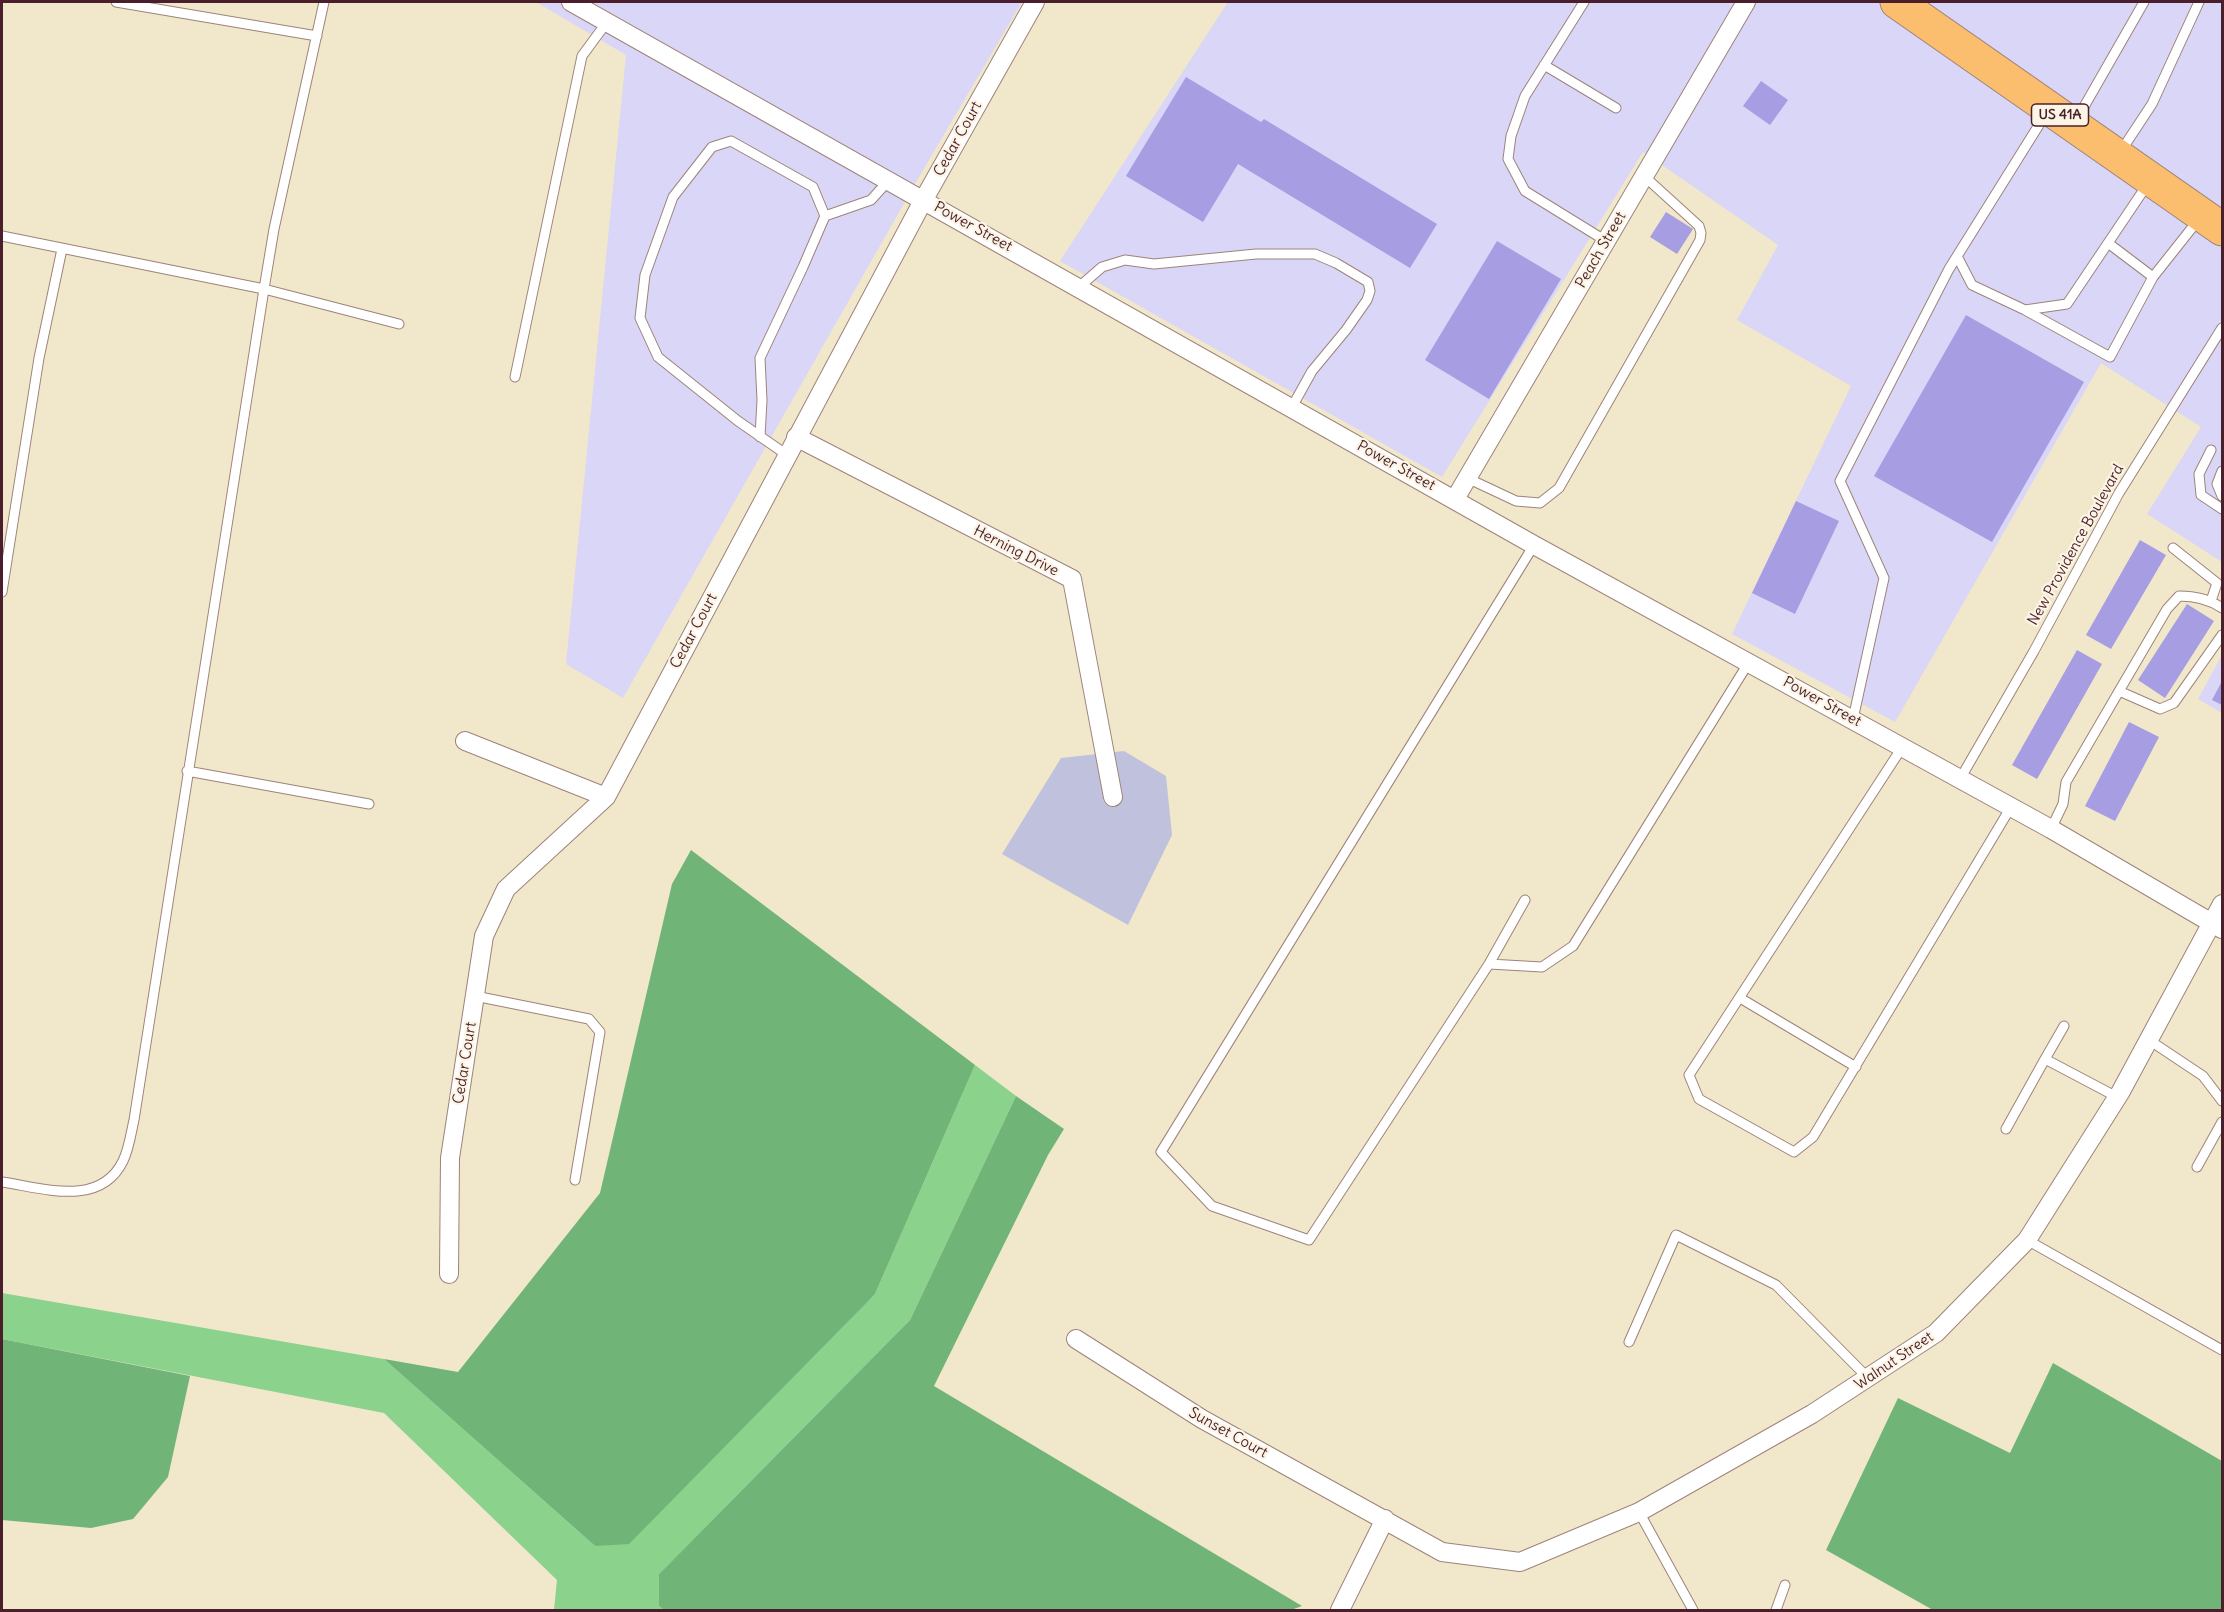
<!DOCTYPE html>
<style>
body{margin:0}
#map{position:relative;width:2224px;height:1612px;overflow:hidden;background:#f1e7ca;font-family:Delius,sans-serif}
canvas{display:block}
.frame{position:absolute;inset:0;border:3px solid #4a1f2b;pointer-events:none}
</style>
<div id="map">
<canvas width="2224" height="1612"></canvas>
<div class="frame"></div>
</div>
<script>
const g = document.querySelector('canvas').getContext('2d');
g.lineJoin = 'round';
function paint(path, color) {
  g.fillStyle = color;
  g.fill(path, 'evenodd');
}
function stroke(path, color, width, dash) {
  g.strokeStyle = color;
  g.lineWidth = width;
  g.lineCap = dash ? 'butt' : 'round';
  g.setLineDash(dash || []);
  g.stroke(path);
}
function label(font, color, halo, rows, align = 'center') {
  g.font = font + ' Delius,sans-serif';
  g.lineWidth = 4.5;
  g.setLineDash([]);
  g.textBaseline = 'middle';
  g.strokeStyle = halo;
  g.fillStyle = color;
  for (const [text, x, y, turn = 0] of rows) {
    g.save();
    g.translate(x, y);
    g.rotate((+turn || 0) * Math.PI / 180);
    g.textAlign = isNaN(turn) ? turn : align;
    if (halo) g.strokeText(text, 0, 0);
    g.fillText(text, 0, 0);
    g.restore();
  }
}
const built = new Path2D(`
 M536,2H1022L919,177L623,698L566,664L626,55Z
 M1228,2H2222V562L2147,514L2201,427L2101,363L1895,722L1732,634L1851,386L1737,320L1778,245L1643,152L1442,477L1060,261Z
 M2222,655V713L2198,699Z`);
const industrial = new Path2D(`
 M1124,751L1166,776L1172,835L1128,925L1002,854L1061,758Z`);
const green = new Path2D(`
 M975,1065L1016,1096L910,1320L659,1574V1606L664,1610H554L557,1580L384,1413L2,1339V1293L384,1359L595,1546L875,1294Z`);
const forest = new Path2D(`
 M691,850L975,1065L875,1294L629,1544L595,1546L384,1359L458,1372L600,1193L672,884Z
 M1016,1096L1064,1129L1048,1155L934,1386L1302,1606L1291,1610H664L659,1606V1574L910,1320Z
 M2,1339L190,1376L168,1477L133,1519L91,1528L2,1520Z
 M2053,1363L2222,1461V1610H1933L1826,1550L1898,1398L2010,1453Z`);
const building = new Path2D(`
 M1186,77L1261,122L1264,119L1437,224L1410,268L1238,164L1203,222L1126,176Z
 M1761,81L1788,100L1770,125L1743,106Z
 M1666,212L1693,229L1677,254L1650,237Z
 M1497,241L1561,279L1489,399L1425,360Z
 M1966,315L2084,382L1992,542L1874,476Z
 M1796,501L1839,521L1795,614L1752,593Z
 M2140,540L2166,555L2111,649L2086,635Z
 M2187,604L2214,621L2165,698L2138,680Z
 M2077,650L2102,664L2037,779L2012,765Z
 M2222,681V705L2212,700Z
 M2129,722L2159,737L2115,821L2085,806Z`);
const lane = new Path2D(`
 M116,2L317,36
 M1584,2L1525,96L1511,136L1508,159L1525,191L1606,241
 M1544,65L1616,108
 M2077,119L2144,2
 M2121,151L2152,104L2199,2
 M825,216L871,200L889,180
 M2,236L264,289L399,324
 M2108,243L2153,277
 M1957,256L1972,285L2025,310L2067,304L2147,185
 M1079,287L1102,267L1125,260L1154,264L1256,254H1315L1336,263L1368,282L1370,291L1367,300L1346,330L1312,371L1292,407
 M2025,310L2110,357L2153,277L2199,219
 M515,377L582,56L607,22
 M760,437L762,400L760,358L803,267L825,216L813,187L731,141L712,147L673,197L645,275L640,318L658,357L738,421L787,455
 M2211,450L2199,474L2201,495L2222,509
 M2222,471L2217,484L2222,496
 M1467,478L1516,501L1540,503L1559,488L1700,240L1701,233L1699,226L1644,176
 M2173,548L2217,583L2211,601
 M2,592L39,358L62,249
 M2119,691L2160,709L2174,703L2222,635
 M1853,719L1884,578L1840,481L1949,269L2047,112
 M1903,746L1689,1075L1699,1099L1794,1152L1813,1137L2011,807
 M187,771L369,804
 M1960,779L2034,651L2119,493L2222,328
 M2051,829L2063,804L2066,782L2167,609L2179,596C2195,596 2209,599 2222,608
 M1525,900L1489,964L1309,1240L1212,1206L1161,1152L1534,545
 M1489,964L1542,967L1573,946L1749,662
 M475,996L589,1019L600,1032L575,1180
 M1740,998L1856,1067
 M2149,1040L2203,1076L2222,1101
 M2045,1059L2064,1026
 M2006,1129L2045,1059L2117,1097
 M2197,1167L2222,1122
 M2,1182C43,1188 100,1208 123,1161C129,1149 131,1133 134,1120L264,289L274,229L324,2
 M2027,1240L2222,1350
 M1629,1342L1676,1235L1776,1285L1868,1378
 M1639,1512L1693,1610
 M1776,1610L1785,1585`);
const street = new Path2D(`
 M571,2L1534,545L2051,829L2222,929
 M796,437L1072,579L1113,797
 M1455,499L1746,2
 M465,741L606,797
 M449,1274L450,1158L484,936L506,889L606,797L924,199L1035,2
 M1076,1339L1202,1419L1442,1552L1520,1562L1639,1512L1812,1414L1936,1333L2027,1240L2120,1093L2222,904
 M1340,1610L1385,1519`);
const highway = new Path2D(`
 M1897,2L2222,229`);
const shields = [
 [2060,115,57]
];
const shieldNames = [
 ["US 41A",2060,115]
];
const streetNames = [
 ["Cedar Court",958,139,-61],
 ["Power Street",973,227,29],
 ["Peach Street",1601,250,-60],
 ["Power Street",1396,466,29],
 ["New Providence Boulevard",2076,545,-61],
 ["Herning Drive",1016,551,27],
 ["Cedar Court",694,631,-62],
 ["Power Street",1822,702,29],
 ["Cedar Court",465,1063,-81],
 ["Walnut Street",1894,1361,-34],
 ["Sunset Court",1228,1433,29]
];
paint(built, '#dad6f7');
paint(industrial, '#c0c2dd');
paint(green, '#8bd28c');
paint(forest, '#70b478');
paint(building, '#a69de2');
stroke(lane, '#9e837a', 11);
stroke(street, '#9e837a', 20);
stroke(highway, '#9e837a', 35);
stroke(lane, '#fff', 9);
stroke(street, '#fff', 18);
stroke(highway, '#fbbe6e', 33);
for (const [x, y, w] of shields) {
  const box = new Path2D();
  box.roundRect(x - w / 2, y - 11, w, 22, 4.5);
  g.fillStyle = '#fcf5e5';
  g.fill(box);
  stroke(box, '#4a1f2b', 1.5);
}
label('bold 14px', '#4a1f2b', null, shieldNames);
label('15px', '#4a1f2b', '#fcf5e5', streetNames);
</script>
